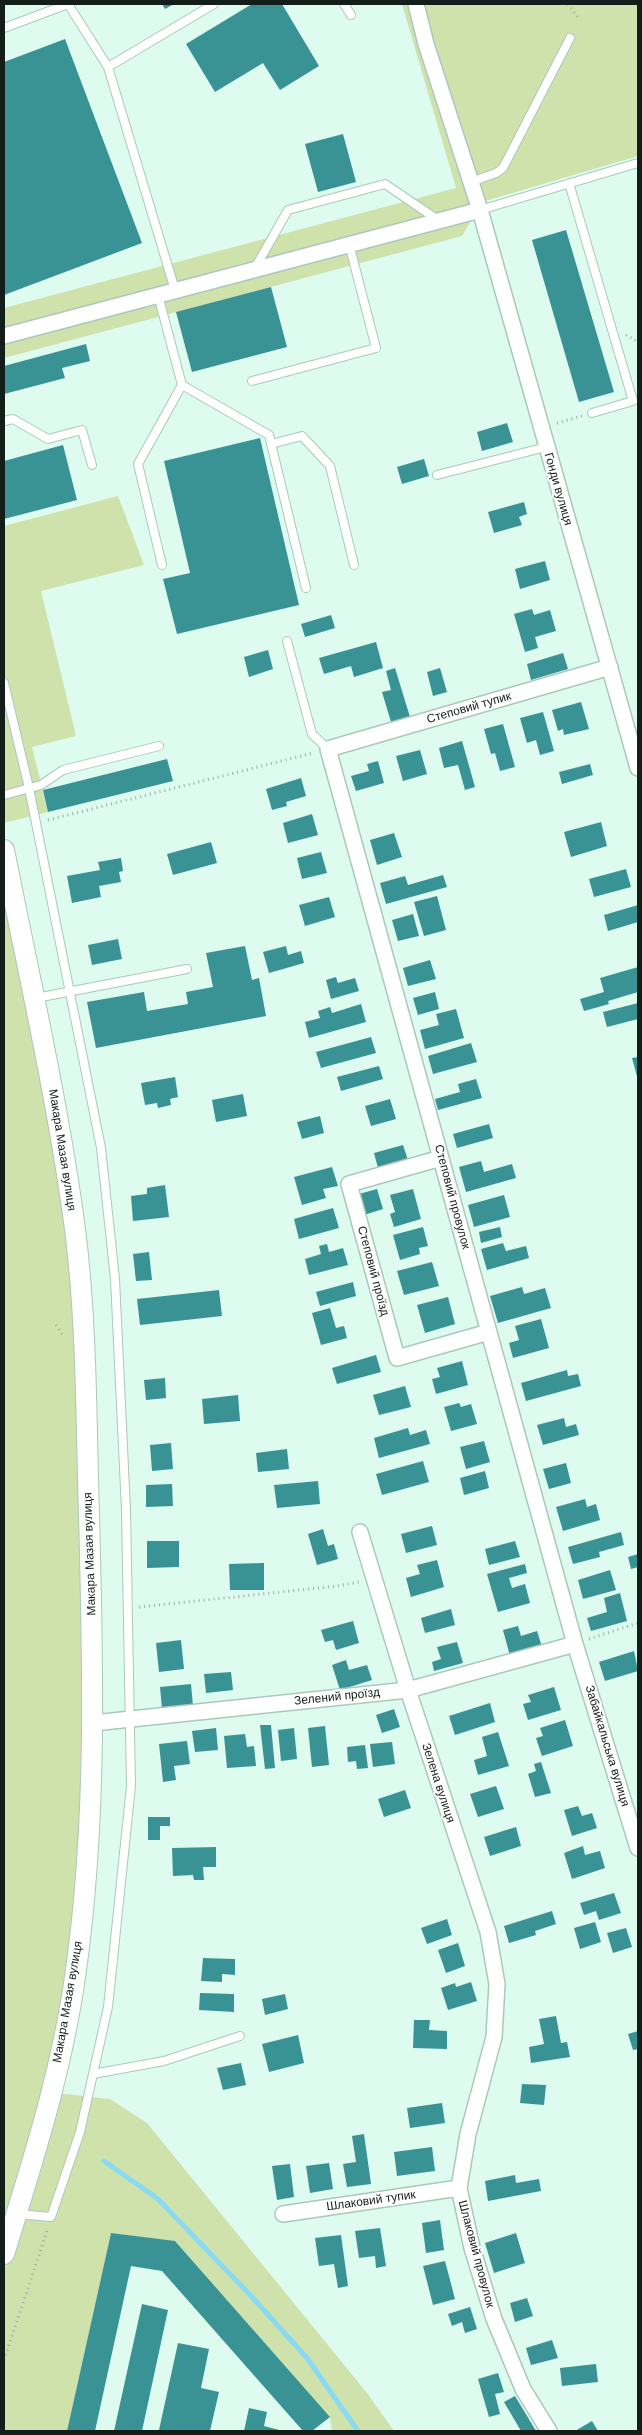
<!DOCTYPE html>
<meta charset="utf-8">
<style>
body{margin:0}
#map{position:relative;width:642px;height:2435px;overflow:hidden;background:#defbf0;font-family:Helvetica,sans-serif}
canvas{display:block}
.frame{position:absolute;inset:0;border:5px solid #131e1a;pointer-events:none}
</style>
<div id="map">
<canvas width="642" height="2435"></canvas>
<div class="frame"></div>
</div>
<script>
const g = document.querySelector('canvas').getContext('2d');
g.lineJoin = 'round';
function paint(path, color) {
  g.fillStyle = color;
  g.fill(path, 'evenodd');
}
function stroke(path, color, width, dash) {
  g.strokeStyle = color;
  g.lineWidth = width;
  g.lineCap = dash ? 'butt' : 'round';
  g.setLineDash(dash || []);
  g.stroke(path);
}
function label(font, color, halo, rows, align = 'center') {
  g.font = font + ' Helvetica,sans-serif';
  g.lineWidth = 4;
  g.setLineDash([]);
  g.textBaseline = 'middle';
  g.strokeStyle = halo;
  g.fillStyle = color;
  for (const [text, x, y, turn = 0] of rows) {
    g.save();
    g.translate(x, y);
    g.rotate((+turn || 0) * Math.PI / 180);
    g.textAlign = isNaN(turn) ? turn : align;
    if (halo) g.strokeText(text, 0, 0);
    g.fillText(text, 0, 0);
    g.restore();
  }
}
const green = new Path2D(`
 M402,4H638V156L482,202L462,236L4,358V308L456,188Z
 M118,496L144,565L41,591L76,736L32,747L48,812L4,823V526Z
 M4,886L49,1112L68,1232L75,1322L86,1776L69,1972L45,2090L4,2230Z
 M56,2093L110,2099L147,2123L367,2393L394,2431H332L330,2417L176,2242L111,2233L67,2431H4V2270Z`);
const stream = new Path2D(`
 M104,2161L158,2199L252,2297L307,2358L358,2431`);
const building = new Path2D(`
 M162,4H174L165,9Z
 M252,4H282L319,66L280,90L263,63L215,92L186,44Z
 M65,39L142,243L4,295V62Z
 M343,134L356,182L318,192L305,144Z
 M566,230L614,392L579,402L532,240Z
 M271,287L287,347L192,372L176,312Z
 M86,344L90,361L62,368L65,378L4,394V366Z
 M507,423L513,442L482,451L477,432Z
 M260,438L299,605L177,634L163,579L190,573L164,461Z
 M63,445L77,500L4,519V461Z
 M424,459L429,476L402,484L397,467Z
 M524,502L527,514L519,517L522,525L494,533L488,512Z
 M545,561L550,580L520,589L515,569Z
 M532,609L534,615L550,610L556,631L535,637L538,648L525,652L514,614Z
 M331,615L335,628L305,637L301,624Z
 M376,642L383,668L354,677L351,666L324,674L319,658Z
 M268,650L273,669L249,677L244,657Z
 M563,653L568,669L531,680L527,664Z
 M395,668L410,717L391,722L382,692L391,690L386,671Z
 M440,668L447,692L433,696L427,672Z
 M581,702L589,729L564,735L563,729L558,731L552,710Z
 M543,712L554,751L540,755L536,740L527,743L520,718Z
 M503,724L515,767L500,771L495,753L491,754L484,729Z
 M462,741L475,787L465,790L458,765L444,768L439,748Z
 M420,750L427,774L403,781L396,756Z
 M167,759L173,781L48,812L43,790Z
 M378,761L384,783L356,791L351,776L369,771L367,764Z
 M590,764L593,775L562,784L559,772Z
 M301,778L306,796L286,802L287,806L272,810L266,789Z
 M312,814L318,835L288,843L283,823Z
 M601,822L607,846L571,857L564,832Z
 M394,833L402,857L377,865L370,840Z
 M211,842L217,863L173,875L167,854Z
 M321,852L327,873L302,879L297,858Z
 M121,858L123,871L119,872L121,882L99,886L101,897L72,903L67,876L100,870L98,862Z
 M626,869L631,887L594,897L589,879Z
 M443,875L447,887L386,904L380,883L405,876L408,885Z
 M437,896L446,930L424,936L414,902Z
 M329,897L335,917L305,926L299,905Z
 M638,905V922L608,931L604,915Z
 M413,914L419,936L398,941L392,920Z
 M118,939L122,959L92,965L88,945Z
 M245,946L252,980L259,978L266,1016L96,1048L87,1002L144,992L147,1011L188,1004L186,992L213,987L206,953Z
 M286,946L288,955L301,951L304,963L269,973L263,952Z
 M430,960L436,979L408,986L403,968Z
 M638,967V992L608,1001L609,1004L584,1011L580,999L604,992L600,978Z
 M336,977L338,983L355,978L359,991L331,999L326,980Z
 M435,992L439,1009L418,1015L413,998Z
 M638,1003V1019L607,1027L603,1012Z
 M361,1004L366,1022L309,1038L305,1022L320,1018L318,1011L330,1007L332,1013Z
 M456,1009L464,1038L425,1049L420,1030L439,1025L436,1014Z
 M371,1037L376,1053L321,1068L316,1052Z
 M471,1043L477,1062L433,1074L428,1056Z
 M638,1057V1080L632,1058Z
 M379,1066L383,1079L341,1091L337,1077Z
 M175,1077L178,1097L170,1099L171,1105L158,1108L157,1103L145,1105L141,1083Z
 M476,1079L482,1098L438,1110L435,1099L460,1092L458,1084Z
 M243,1094L247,1116L216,1122L212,1100Z
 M390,1099L396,1119L371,1126L365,1106Z
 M320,1116L324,1133L302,1139L297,1122Z
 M489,1124L493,1138L457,1148L453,1134Z
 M403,1145L408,1160L378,1168L374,1153Z
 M481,1161L484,1172L512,1164L516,1178L466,1192L459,1167Z
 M332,1167L338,1186L323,1189L326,1198L302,1205L294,1177Z
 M165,1185L169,1217L133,1221L131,1196L147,1194V1188Z
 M377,1189L383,1209L364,1215L359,1194Z
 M413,1189L421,1219L394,1227L390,1214L395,1212L390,1195Z
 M504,1195L510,1217L474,1227L468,1205Z
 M333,1208L339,1228L299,1239L294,1219Z
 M423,1227L428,1246L419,1248L420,1254L400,1260L393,1235Z
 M500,1227L502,1237L481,1243L479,1232Z
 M503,1243L506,1251L526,1246L529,1258L487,1270L481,1249Z
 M327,1244L329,1252L343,1248L348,1265L309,1275L305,1259L321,1254L319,1246Z
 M149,1252L152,1280L136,1281L133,1254Z
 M432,1262L439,1286L404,1295L397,1271Z
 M353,1282L356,1296L320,1306L316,1292Z
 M522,1287L524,1294L545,1288L551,1308L498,1323L490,1296Z
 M219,1290L222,1316L140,1325L137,1299Z
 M448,1297L455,1324L425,1333L417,1305Z
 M330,1308L336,1328L344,1326L347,1338L321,1345L312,1313Z
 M541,1319L549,1348L513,1358L509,1343L519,1340L515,1326Z
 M376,1355L381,1372L337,1384L332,1368Z
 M462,1361L468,1385L436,1394L432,1379L440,1377L437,1368Z
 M567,1370L568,1376L578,1374L581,1386L526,1401L521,1383Z
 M165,1378L166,1398L146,1400L144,1380Z
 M405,1386L411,1407L379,1415L373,1395Z
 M238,1395L240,1421L204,1424L202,1399Z
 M459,1403L461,1407L471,1404L477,1424L451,1431L444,1407Z
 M564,1418L566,1427L576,1424L579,1435L543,1445L537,1425Z
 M408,1428L410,1435L426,1430L430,1444L379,1458L374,1438Z
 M484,1441L490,1462L466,1469L460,1447Z
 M171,1443L173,1469L152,1471L150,1445Z
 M287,1449L289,1469L258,1472L256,1453Z
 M423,1461L429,1482L382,1495L376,1474Z
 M566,1463L571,1483L549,1489L543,1469Z
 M485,1471L489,1488L464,1495L460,1478Z
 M318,1481L320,1504L277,1508L274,1485Z
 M172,1484L173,1506L146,1507V1485Z
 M585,1499L587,1507L596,1504L600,1520L563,1531L556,1507Z
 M432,1526L437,1545L406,1553L401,1534Z
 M323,1529L328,1546L334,1544L338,1559L317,1565L308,1534Z
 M621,1532L624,1545L599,1552L600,1557L573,1564L568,1547Z
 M147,1541H179V1567L147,1568Z
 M515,1541L520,1557L489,1565L485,1549Z
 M638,1554V1567L631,1569L628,1557Z
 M437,1560L444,1587L411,1597L406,1578L420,1574L417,1565Z
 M264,1563V1590H230L229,1564Z
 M525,1564L527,1573L509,1578L512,1588L525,1584L530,1603L498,1612L487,1574Z
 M610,1570L616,1590L583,1599L578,1580Z
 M620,1593L627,1621L591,1631L587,1618L607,1612L604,1598Z
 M451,1609L455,1625L425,1633L421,1618Z
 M353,1621L359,1643L336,1650L333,1640L325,1642L321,1630Z
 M518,1626L521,1636L537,1631L542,1647L510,1656L503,1630Z
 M181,1640L184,1669L159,1672L156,1643Z
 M457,1642L463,1663L434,1671L432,1662L441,1659L437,1647Z
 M634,1651L638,1671L605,1681L599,1662Z
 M346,1660L349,1670L367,1665L372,1680L340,1690L332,1665Z
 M231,1672L233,1690L206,1693L204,1674Z
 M191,1684L193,1706L162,1709L160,1687Z
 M554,1687L561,1710L528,1720L523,1704L531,1702L528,1695Z
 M490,1703L495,1722L455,1735L449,1716Z
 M394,1709L400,1727L382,1733L376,1715Z
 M565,1720L573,1746L542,1756L536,1738L543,1736L540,1728Z
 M260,1725H271L275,1768L265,1769Z
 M325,1726L329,1765L312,1767L308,1728Z
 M216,1728L218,1750L195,1752L192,1731Z
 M294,1728L297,1759L281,1761L278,1730Z
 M498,1732L509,1766L478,1775L474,1760L487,1756L482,1737Z
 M245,1734L247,1747L254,1746L256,1766L227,1768L224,1736Z
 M187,1741L190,1764L174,1766L176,1780L163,1782L159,1744Z
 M392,1742L395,1764L373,1767L370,1744Z
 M365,1745L368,1768L357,1769L356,1761L348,1762L347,1747Z
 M541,1762L551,1793L535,1797L528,1774L536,1771L534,1764Z
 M496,1786L504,1809L478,1817L470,1794Z
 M405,1790L411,1808L384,1817L378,1799Z
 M578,1806L582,1816L592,1813L597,1828L572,1836L564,1810Z
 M148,1817H170V1826H160V1840H148Z
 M516,1827L521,1846L490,1856L484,1837Z
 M583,1846L585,1855L600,1851L605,1868L572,1879L564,1853Z
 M216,1847V1867H203L204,1880H194L193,1875L173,1876L172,1848Z
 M614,1893L621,1913L599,1920L596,1911L584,1915L580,1903Z
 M552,1911L556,1924L535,1931L536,1935L509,1943L504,1926Z
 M447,1919L452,1935L427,1944L421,1928Z
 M595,1922L601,1942L580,1949L574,1928Z
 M626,1928L632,1947L613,1953L607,1933Z
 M458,1943L465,1966L446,1973L438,1950Z
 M203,1958L235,1959V1975L222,1974V1982L201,1981Z
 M471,1982L477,2001L448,2010L441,1988L455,1983L456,1987Z
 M200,1993L234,1994V2012L199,2010Z
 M285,1994L288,2009L265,2015L262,1999Z
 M556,2016L561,2043L567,2042L570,2057L531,2063L529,2047L544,2044L539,2019Z
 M414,2020H430L429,2030L447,2031V2049L413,2048Z
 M638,2031V2049L633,2050L628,2034Z
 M298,2035L304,2063L269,2072L262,2044Z
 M241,2063L246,2085L223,2090L217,2068Z
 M522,2084L546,2085L544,2105L520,2103Z
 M442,2103L445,2123L410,2128L407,2108Z
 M364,2134L371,2184L347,2187L343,2164L356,2162L352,2136Z
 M432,2147L435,2171L397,2176L394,2152Z
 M329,2163L333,2189L310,2193L306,2166Z
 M290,2164L294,2197L277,2200L272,2166Z
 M515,2175L516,2183L539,2179L541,2191L488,2201L485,2181Z
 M440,2220L444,2250L426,2253L422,2223Z
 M380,2228L386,2266L376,2268L375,2256L359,2258L355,2231Z
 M111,2233L175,2241L330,2417L312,2431H303L162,2271L131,2266L95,2431H67Z
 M516,2233L525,2263L494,2273L485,2243Z
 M341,2235L348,2286L338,2288L334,2264L319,2266L315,2238Z
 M445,2261L455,2299L433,2305L423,2266Z
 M527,2298L533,2316L515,2322L510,2303Z
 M142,2304L168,2310L142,2431H114Z
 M470,2307L477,2329L465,2333L462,2322L452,2326L448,2314Z
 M552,2340L558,2358L531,2365L526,2348Z
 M178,2343L209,2349L201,2388L219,2392L210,2431L159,2430Z
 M596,2364L598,2382L562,2386L560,2368Z
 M498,2373L504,2392L495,2394L500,2414L489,2417L478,2379Z
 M515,2396L536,2431H521L504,2402Z
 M249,2408L267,2412L264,2426L283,2431H244Z
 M592,2421L598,2431H575Z`);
const path = new Path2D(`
 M568,4L579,19
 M626,335L638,342
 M557,423L582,416
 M48,820L313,753
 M56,1325L64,1337
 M139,1607L337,1586L359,1582
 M589,1639L638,1623
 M4,2360L48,2228`);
const service = new Path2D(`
 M68,4L108,67L175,290
 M344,4L351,15
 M4,28L68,4
 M108,67L214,4
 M471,182L496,173L503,168L570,38
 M569,183L633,401L592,413
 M480,210L638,163
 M255,268L288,210L385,184L438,220
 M158,295L182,385L138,464L162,565
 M252,381L376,348L349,244
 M182,385L269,435L306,588
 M4,421L13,419L48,439L82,430L92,465
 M271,444L302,436L330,466L354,565
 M437,475L546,447
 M287,641L312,734L328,749
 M4,683L29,788L101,1148L115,1279L126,1510L131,1786L108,2007L80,2132L51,2217L17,2214
 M4,795L41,785L63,770L159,746
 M36,998L187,969
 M93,2074L164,2061L240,2036`);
const minor = new Path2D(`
 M416,4L426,44L480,210L638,768
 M4,336L480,210
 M610,667L328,749L575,1644L638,1848
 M441,1158L349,1184L397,1358L489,1332
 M360,1532L408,1690L488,1932L497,1984L494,2037L468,2134L459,2188L472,2248L494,2319L523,2389L549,2431
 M93,1723L408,1690L575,1644
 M283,2214L459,2188`);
const secondary = new Path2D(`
 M4,850C29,976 58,1102 75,1229C87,1323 86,1420 89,1514C93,1667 97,1819 76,1970C63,2067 33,2161 4,2254`);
const streetNames = [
 ["Гонди вулиця",558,489,74],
 ["Степовий тупик",469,708,-16],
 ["Макара Мазая вулиця",62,1150,81],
 ["Степовий провулок",452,1197,75],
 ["Степовий проїзд",373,1271,75],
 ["Макара Мазая вулиця",90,1554,-92],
 ["Зелений проїзд",337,1697,-6],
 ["Забайкальська вулиця",607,1746,73],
 ["Зелена вулиця",438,1783,72],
 ["Макара Мазая вулиця",68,2002,-80],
 ["Шлаковий тупик",371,2201,-8],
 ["Шлаковий провулок",476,2254,75]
];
paint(green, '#cfe2ab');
stroke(stream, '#8bdaf3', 5);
paint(building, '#399394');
stroke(service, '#abc8bd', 10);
stroke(minor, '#abc8bd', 18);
stroke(secondary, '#abc8bd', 22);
stroke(path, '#98afa7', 3, [1, 4]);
stroke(service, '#fff', 8);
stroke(minor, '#fff', 15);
stroke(secondary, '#fff', 20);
label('12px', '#131e1a', '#fff', streetNames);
</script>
